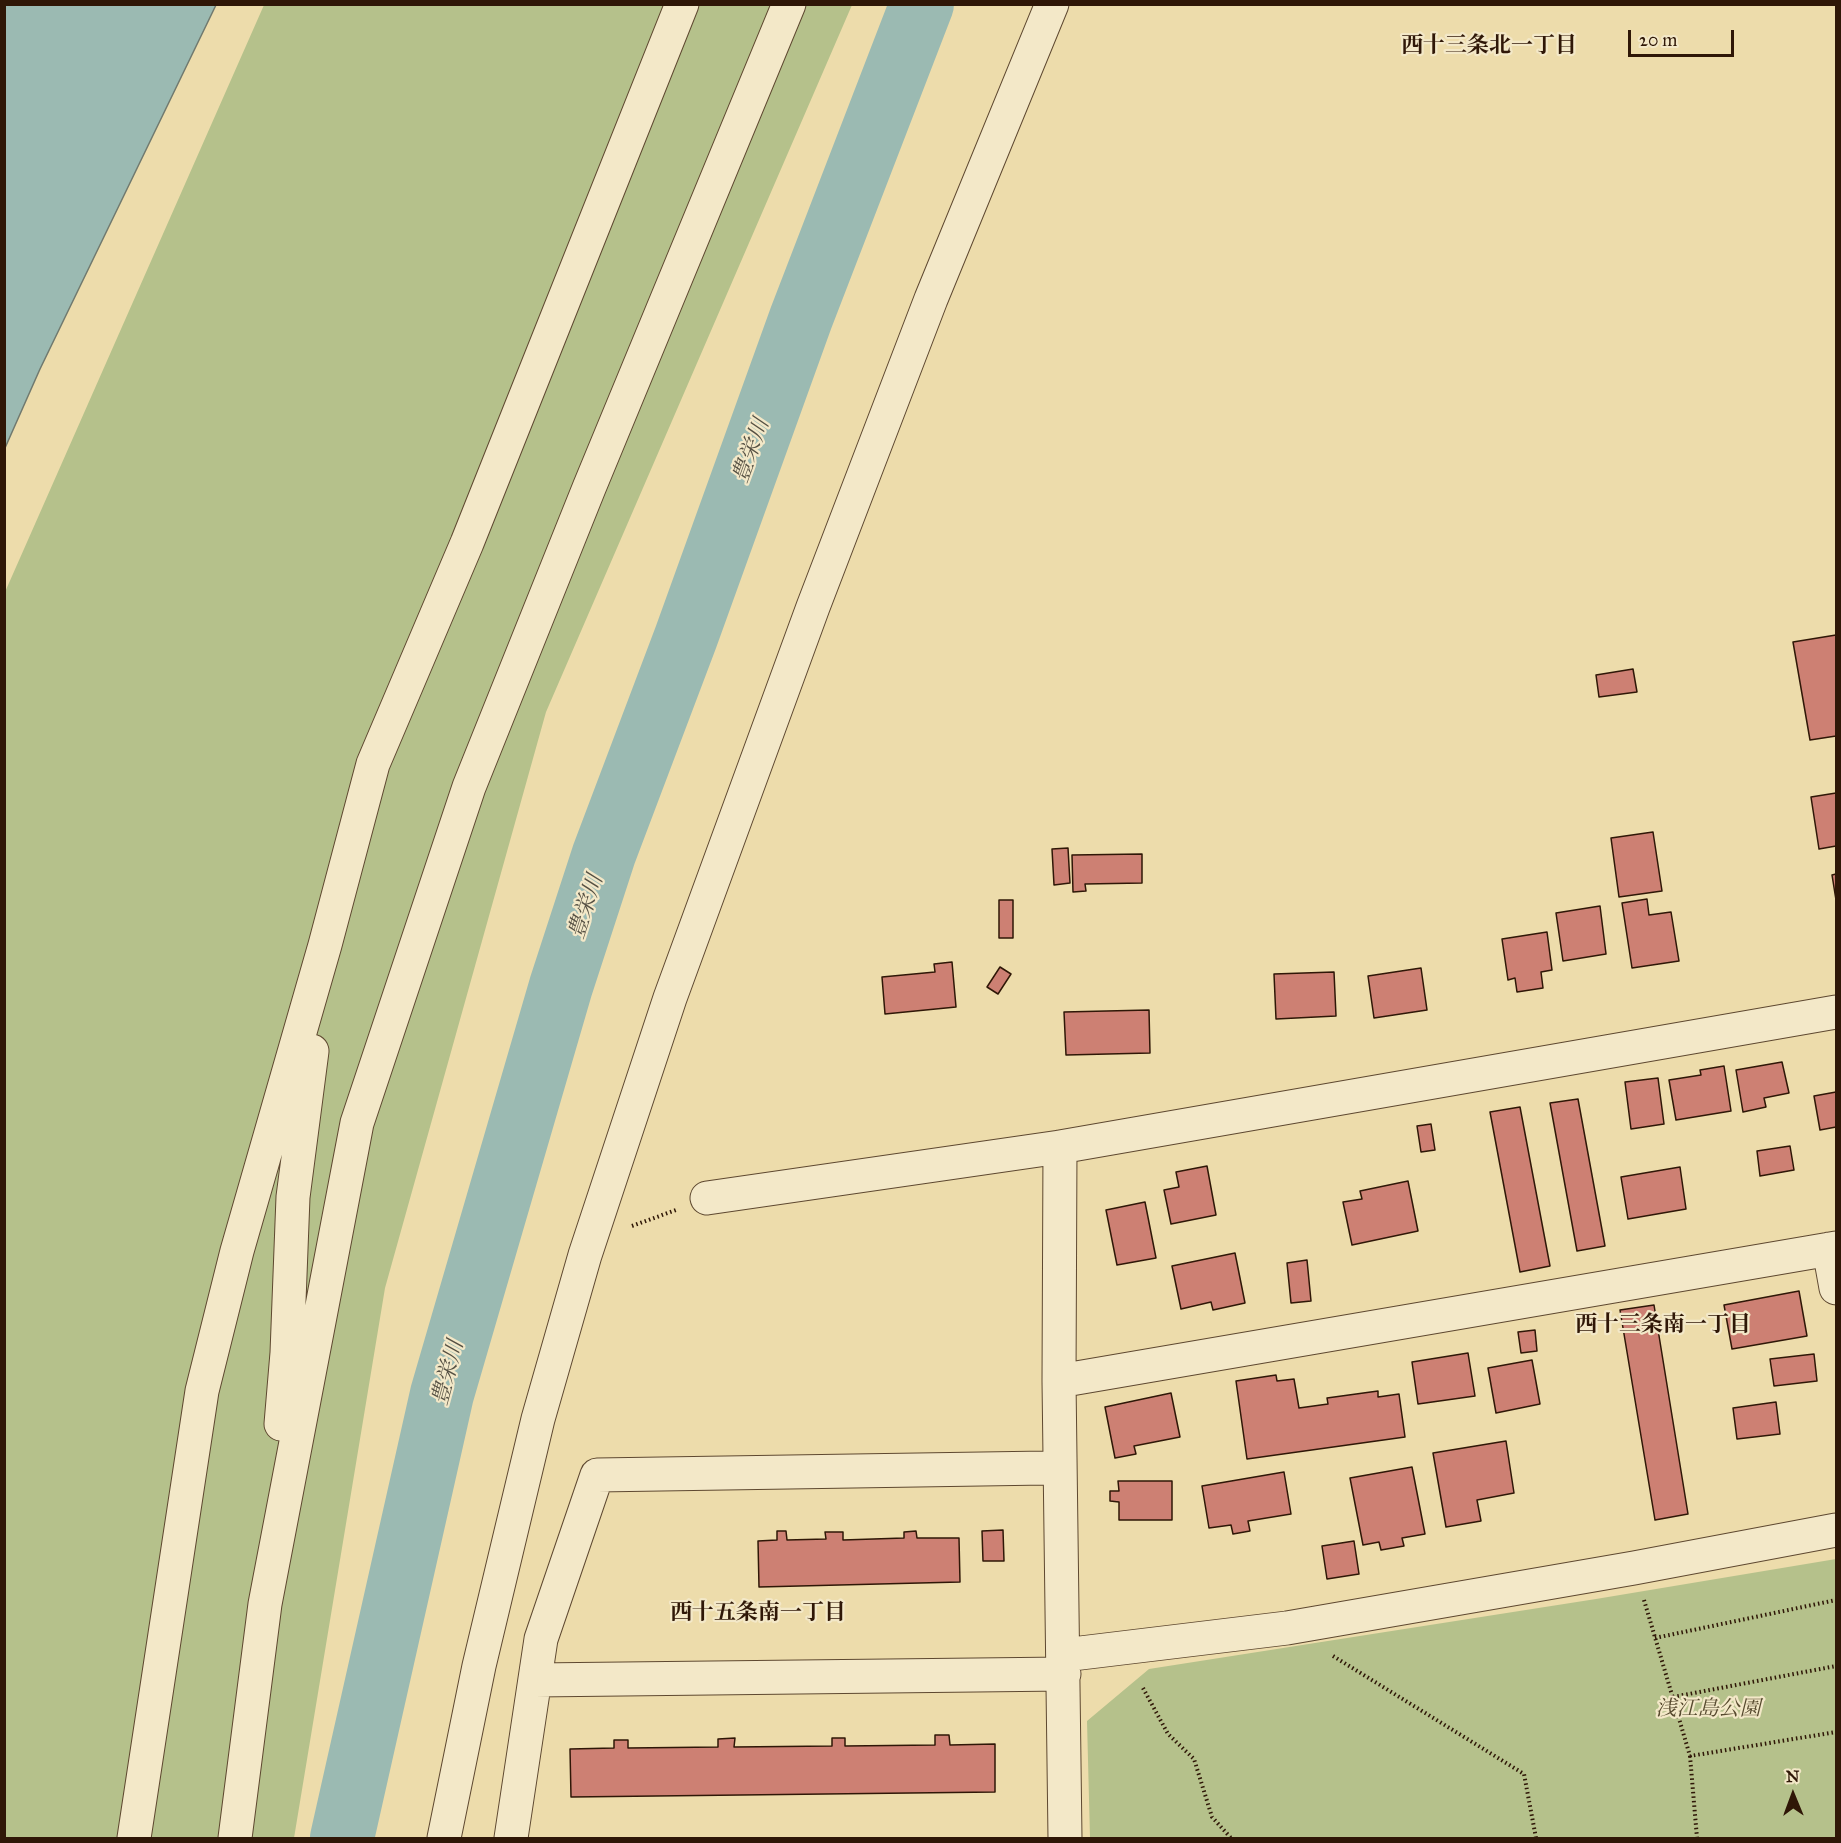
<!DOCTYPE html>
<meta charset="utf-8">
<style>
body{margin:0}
#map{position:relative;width:1841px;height:1843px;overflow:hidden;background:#eddcab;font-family:"IM FELL Great Primer",serif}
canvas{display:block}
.frame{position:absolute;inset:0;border:6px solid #2f1707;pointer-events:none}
.north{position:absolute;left:1763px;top:1765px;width:60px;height:60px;-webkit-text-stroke:4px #f3e8c8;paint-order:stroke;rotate:359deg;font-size:16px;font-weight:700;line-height:24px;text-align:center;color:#2f1707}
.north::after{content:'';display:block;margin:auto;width:21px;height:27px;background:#2f1707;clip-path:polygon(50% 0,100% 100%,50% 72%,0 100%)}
.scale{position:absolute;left:1628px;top:30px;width:106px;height:27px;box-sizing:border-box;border:3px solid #2f1707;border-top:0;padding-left:8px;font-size:18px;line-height:21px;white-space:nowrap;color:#2f1707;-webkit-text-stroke:4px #f3e8c8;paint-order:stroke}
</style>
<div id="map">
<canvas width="1841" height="1843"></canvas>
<div class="frame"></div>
<div class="north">N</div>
<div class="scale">20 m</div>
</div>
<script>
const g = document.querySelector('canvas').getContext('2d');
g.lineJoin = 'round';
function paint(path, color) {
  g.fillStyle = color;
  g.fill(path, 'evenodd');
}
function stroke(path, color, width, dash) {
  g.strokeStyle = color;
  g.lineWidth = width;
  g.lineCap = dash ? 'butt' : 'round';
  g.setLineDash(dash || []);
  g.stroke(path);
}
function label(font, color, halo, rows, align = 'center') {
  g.font = font + ' "IM FELL Great Primer","Noto Serif JP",serif';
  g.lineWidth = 4.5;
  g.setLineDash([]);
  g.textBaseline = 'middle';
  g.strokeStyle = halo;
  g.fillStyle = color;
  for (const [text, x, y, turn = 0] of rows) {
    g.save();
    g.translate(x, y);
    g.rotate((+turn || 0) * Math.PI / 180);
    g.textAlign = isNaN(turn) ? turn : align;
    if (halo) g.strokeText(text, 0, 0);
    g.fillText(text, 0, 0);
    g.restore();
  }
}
const green = new Path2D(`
 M264,5H852L546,712L385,1288L294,1838H5V592Z
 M1836,1559V1838H1090L1087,1721L1149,1669L1596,1599Z`);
const water = new Path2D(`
 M5,4L216,5L40,369L5,448Z`);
const river = new Path2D(`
 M342,1838L442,1394L561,986L604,854L686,637L801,318L922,4`);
const building = new Path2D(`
 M1836,635V736L1810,740L1793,642Z
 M1633,669L1637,692L1599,697L1596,675Z
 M1836,793V846L1819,849L1811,797Z
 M1653,832L1662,891L1619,897L1611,838Z
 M1068,848L1070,883L1054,885L1052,849Z
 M1142,854V883L1085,884L1086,891L1073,892L1072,855Z
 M1836,874V900L1832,875Z
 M1647,899L1649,915L1671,912L1679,961L1632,968L1622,903Z
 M999,900H1013V938H999Z
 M1600,906L1606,954L1563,961L1556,913Z
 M1547,932L1552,970L1541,972L1543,988L1517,992L1515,978L1508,980L1502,939Z
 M952,962L956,1007L885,1014L882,977L935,972L934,964Z
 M1000,967L1011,974L998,994L987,987Z
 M1421,968L1427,1010L1374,1018L1368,976Z
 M1334,972L1336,1016L1276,1019L1274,974Z
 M1149,1010L1150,1053L1066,1055L1064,1012Z
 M1782,1062L1789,1093L1764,1098L1766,1107L1743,1112L1736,1070Z
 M1724,1066L1731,1111L1676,1120L1669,1080L1701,1075L1700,1070Z
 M1658,1078L1664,1124L1631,1129L1625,1082Z
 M1836,1092V1127L1820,1130L1814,1096Z
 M1578,1099L1605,1246L1577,1251L1550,1103Z
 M1520,1107L1550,1266L1520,1272L1490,1112Z
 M1431,1124L1435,1150L1421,1152L1417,1126Z
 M1790,1146L1794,1170L1760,1176L1757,1151Z
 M1207,1166L1216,1215L1171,1224L1164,1190L1179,1187L1176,1172Z
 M1680,1167L1686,1209L1628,1219L1621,1177Z
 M1408,1181L1418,1231L1352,1245L1343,1202L1362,1199L1360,1191Z
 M1145,1202L1156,1258L1117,1265L1106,1210Z
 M1235,1253L1245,1303L1213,1310L1211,1302L1181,1309L1172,1266Z
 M1307,1260L1311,1301L1291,1303L1287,1263Z
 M1799,1291L1807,1336L1732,1349L1724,1305Z
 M1654,1305L1688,1514L1655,1520L1620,1310Z
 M1535,1330L1537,1351L1521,1353L1518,1332Z
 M1468,1353L1475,1396L1418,1404L1412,1362Z
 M1814,1354L1817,1381L1774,1386L1770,1359Z
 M1532,1360L1540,1404L1496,1413L1488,1368Z
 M1276,1375L1277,1381L1294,1379L1299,1408L1328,1404L1327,1398L1378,1391V1397L1399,1394L1405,1437L1247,1459L1236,1381Z
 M1171,1393L1180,1437L1134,1446L1136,1454L1115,1458L1105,1407Z
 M1776,1402L1780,1434L1737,1439L1733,1408Z
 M1506,1441L1514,1493L1477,1500L1481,1521L1446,1527L1433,1453Z
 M1412,1467L1425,1534L1402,1538L1404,1546L1381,1550L1379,1542L1363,1545L1350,1478Z
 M1284,1472L1291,1514L1248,1521L1250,1531L1233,1534L1231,1525L1209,1528L1202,1486Z
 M1118,1481H1172V1520H1119V1502L1110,1501V1491H1119Z
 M1003,1530L1004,1561H983L982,1531Z
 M777,1531H786L787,1540L826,1539L825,1532H843V1540L904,1538V1532L916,1531L917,1538H959L960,1582L759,1587L758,1541L777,1540Z
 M1354,1541L1359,1574L1327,1579L1322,1546Z
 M935,1735H949L950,1745L995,1744V1792L571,1797L570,1749L614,1748V1740H628V1748L718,1747V1739L735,1738L734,1747L832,1746V1738H845V1746L935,1745Z`);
const path = new Path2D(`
 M632,1226L676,1210
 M1644,1600L1690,1756L1836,1732
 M1655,1638L1836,1600
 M1333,1656L1524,1774L1536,1838
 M1143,1688L1168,1734L1194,1759L1212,1817L1231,1838
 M1673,1697L1836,1666
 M1690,1756L1697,1838`);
const minor = new Path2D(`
 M1060,1147L1059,1381L1065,1838
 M707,1198L1060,1147L1836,1012
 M1829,1249L1836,1288
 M1059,1381L1836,1248
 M281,1424L287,1353L293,1197L312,1051
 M1064,1655L1287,1628L1634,1568L1836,1530
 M535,1680L1064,1674
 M134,1838L202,1391L237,1251L325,945L373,764L467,543L682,4
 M235,1838L265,1604L357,1123L469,787L589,488L789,4
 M444,1838L479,1666L538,1419L585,1255L670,998L813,607L931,299L1052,4
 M511,1838L541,1639L597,1475L1046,1468`);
const parkNames = [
 ["浅江島公園",1708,1710]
];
const neighbourhoodNames = [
 ["西十三条北一丁目",1489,47],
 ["西十三条南一丁目",1663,1326],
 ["西十五条南一丁目",758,1614]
];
const waterNames = [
 ["豊栄川",752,451,-70],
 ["豊栄川",587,907,-72],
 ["豊栄川",449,1373,-75]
];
paint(green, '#b5c18b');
paint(water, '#9bbab2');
stroke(water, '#70796e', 1.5);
stroke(river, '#9bbab2', 64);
paint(building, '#cd8073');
stroke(building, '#2f1707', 1.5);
stroke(minor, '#5e4830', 35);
stroke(path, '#2f1707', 4, [1.5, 3]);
stroke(minor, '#f3e8c8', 33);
label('italic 21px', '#574a2f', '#f3e8c8', parkNames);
label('bold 22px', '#2f1707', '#f3e8c8', neighbourhoodNames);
label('italic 22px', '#555043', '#f3e8c8', waterNames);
</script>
